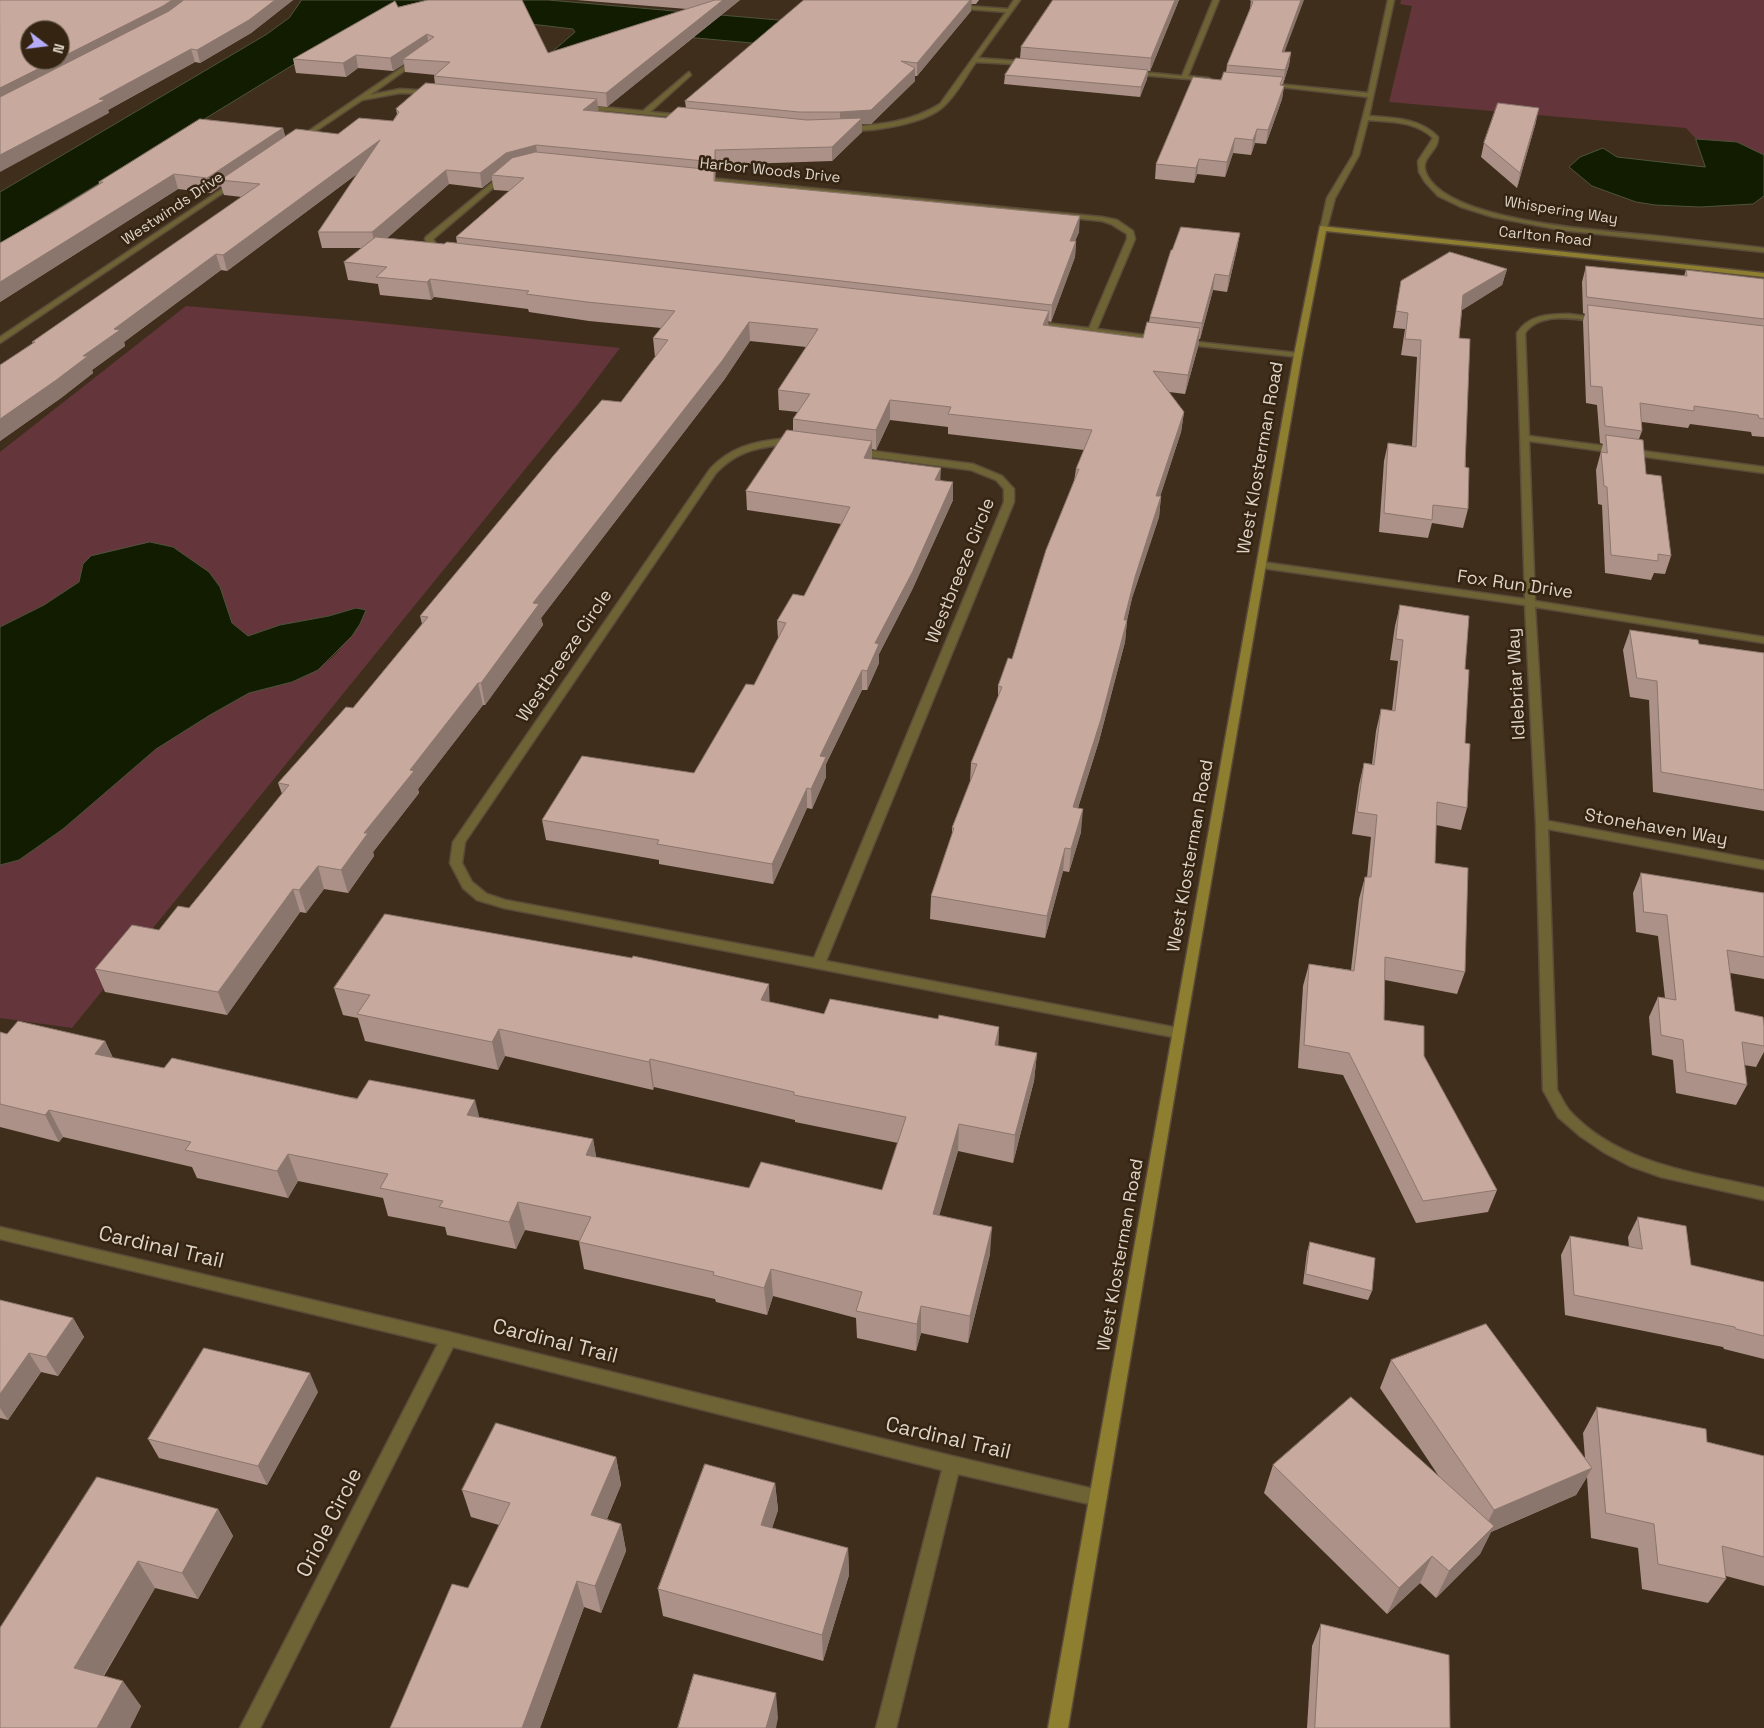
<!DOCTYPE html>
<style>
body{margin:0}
#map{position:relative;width:1764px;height:1728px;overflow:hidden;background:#3f2e1b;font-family:"Space Grotesk",sans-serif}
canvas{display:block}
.north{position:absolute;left:20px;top:20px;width:50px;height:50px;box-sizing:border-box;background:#342411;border:1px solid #786a5a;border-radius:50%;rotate:105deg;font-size:14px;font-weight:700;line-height:20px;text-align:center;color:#ddd3c7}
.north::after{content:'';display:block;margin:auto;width:18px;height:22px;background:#b5acf8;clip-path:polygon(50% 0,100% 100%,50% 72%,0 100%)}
</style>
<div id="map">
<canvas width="1764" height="1728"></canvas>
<div class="north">N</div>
</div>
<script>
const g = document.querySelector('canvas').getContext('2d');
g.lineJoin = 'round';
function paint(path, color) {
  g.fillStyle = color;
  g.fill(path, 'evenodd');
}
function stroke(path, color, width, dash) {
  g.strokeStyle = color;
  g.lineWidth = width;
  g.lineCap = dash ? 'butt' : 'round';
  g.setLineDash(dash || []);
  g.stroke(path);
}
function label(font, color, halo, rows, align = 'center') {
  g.font = font + ' "Space Grotesk",sans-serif';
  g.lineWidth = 5;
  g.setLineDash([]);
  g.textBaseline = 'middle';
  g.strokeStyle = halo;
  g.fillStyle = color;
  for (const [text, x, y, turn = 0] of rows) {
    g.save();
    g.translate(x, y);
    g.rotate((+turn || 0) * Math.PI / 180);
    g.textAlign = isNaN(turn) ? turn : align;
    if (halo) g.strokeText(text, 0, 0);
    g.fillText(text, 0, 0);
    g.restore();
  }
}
const green = new Path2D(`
 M1401,0H1764V155L1737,142L1696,139L1686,128L1389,102L1412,6L1400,4Z
 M186,306L361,321L620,348L578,404L72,1028L0,1018V865L19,860L63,829L156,749L210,715L249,693L292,682L318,670L336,654L360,624L356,608L329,616L280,625L248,636L232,623L220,587L173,547L83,564L79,582L44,605L0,627V452Z`);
const water = new Path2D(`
 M302,0H548L893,30L817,49L642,33L537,65L575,32L573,29L412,10L373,16L0,244V192L267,34L289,18Z
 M1696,139L1737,142L1764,155V196L1753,204L1700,207L1655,205L1636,202L1592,186L1569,167L1580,157L1603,148L1617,157L1705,167Z
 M150,542L173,547L209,572L220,587L232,623L248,636L280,625L329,616L356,608L366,610L360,624L352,636L318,670L292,682L249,693L210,715L156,749L63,829L19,860L0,865V627L44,605L79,582L83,564L91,556Z`);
const street = new Path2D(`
 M1014,0H1020L978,58L1030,62L1032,65L976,62C966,76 957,94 944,106C926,124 869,133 844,130L843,129L846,127C879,125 911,122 940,104L1006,12L955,8L953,5L1008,9Z
 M1213,0H1219L1188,76L1209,78L1211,81L1130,74L1132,71L1182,76Z
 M1388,0H1394L1369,116C1394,118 1420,118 1438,137C1439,154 1414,158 1430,180C1461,223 1607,231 1658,236C1694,240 1729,244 1764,248V252L1561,230L1493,217L1461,207L1438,196L1425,182L1419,172L1418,161L1433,138C1415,121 1391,122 1368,120L1359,155L1335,198L1327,228L1320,230L1327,198L1353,155L1368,97L1264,85L1267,83L1368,93Z
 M416,58L421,59L370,95L400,89L433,91L435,94L400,93L362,100L301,141H297V139Z
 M689,72L691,75L650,112L684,115L686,116V118L582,109L579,107L582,105L643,111Z
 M538,161L1102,217L1117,220L1133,231L1135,239L1097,329L1159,337L1163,339L1159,341L451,258L434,254L425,239L426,237L509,169ZM538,165L1102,221L1111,224L1127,234V239L1089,328L452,254L440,250L433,239L513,171Z
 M234,181L239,182L0,343V337Z
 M1569,314L1600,318L1604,320L1600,322C1578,319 1540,311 1525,333L1529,436L1764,467V473L1529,441L1535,601L1764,637V643L1535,607L1548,821L1764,861V869L1548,829L1557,1090C1561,1096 1564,1104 1569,1110C1617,1164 1697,1173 1764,1188V1200L1661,1177L1630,1166L1605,1153L1580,1136L1558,1117L1543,1090L1536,824L1525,605L1262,568L1257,565L1262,562L1525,599L1517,333C1529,315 1548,314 1569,314Z
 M1179,340L1298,353L1302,355L1298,357L1182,344L1178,342Z
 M780,439L973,464L1002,476L1014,489V502L826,961L1178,1028L1183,1029L1185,1033L1183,1037L1178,1038L504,908L477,900L463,888L450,863L453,842L710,469C730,448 752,442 780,439ZM780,445L971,470L996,480L1004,489V502L814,958L505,900L487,894L472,882L462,863L465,842L716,473C735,453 754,448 780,445Z
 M0,1227L449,1332L952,1456L1098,1490L1104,1492L1107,1498L1104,1504L1098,1506L958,1474L896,1728H876L942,1470L453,1347L260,1728H240L438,1344L0,1239Z`);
const secondary = new Path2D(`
 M1320,226L1764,273V277L1326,231L1302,355L1185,1033L1068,1728H1048L1294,355Z`);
const wall = new Path2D(`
 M0,0H293L251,33L200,63L195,62L108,110L109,113Z
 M576,0H740L607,107L598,106V112L666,118L686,108L685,101L804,0H979L976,4H971V11L917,76H915V81L871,124H862V132L832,161L716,165L715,181L1079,232L1075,241H1076L1075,257L1051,322L1048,321V326L1143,338L1149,322L1150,317L1172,250L1240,233L1237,249L1227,292L1213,290L1200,339H1199L1198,347L1185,394L1169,392L1184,412L1181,432L1160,496H1161L1159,517L1132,598L1127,620L1125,642L1099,741L1078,808L1081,832L1069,872L1063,871L1045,938L930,919L931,896L952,835V828L970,782L971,763L998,697V686L1012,659L1074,481L1076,469L1084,450L948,434V427L890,420L876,450L872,449V459L941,480L953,500L912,590L879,654V663L867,690H862L826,764V777L812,809L807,808L773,884L659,864V860L546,840L542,820L694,773L754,685L778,638L777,621L804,596L841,524L747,510L746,491L793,431V419L798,412L779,410L778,390L806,347L750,341L724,380L541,618L543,625L485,705H483L418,789L419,793L373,852L374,856L348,893L324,889L306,913L300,912L227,1015L105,992L95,969L159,930L189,908L282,794L278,783L353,708L422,624L420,616L621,402L655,357L653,338L661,328L589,321L529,312L528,309L434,297L431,300L380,295L378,284L348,280L344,262L362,248H322L318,232L357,174L227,271L221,270L124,342L125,346L92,370L93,373L61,398L0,441V365L33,343L32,342L242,197L224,195L221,186L211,193L178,189L0,302V243L99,185V182L283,128L285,137L338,134L393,121L397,114L396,109L435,84L434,76L436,75L405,72L404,64L393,71L358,68L346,77L296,73L293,59L398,7L548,53L687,9ZM492,180L494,190L509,191L456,237L457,243L444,244L387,238L449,184L482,188Z
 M1179,0L1150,71H1148L1147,79L1140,97L1004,84L1005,75L1020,58L1021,47Z
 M1251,0L1284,52H1291L1289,65L1283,84H1282V85L1284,86L1282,99L1266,144L1255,143L1251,155L1233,153L1225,177L1197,174L1194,183L1155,179L1156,164L1226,72L1227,65L1250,9Z
 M1536,122L1517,188L1481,157L1484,143Z
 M1586,266L1684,276L1686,270L1764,279V437L1752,436L1751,432L1690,424L1688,428L1642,422V431L1639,439L1646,474L1671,556L1665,574L1654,573L1651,580L1605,573L1602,505L1598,504L1596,470L1603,444L1600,443L1597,405L1586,403L1583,321L1585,314L1583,313L1582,282Z
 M1507,269L1502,285L1462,310L1459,338L1468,509L1463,528L1432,523L1428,538L1379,532L1384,461L1388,443L1412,446L1417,357L1401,355L1405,329L1393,328L1401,281Z
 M1400,605L1465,669V743L1467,808L1461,830L1436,825L1435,863L1465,972L1457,994L1385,980L1384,1020L1424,1056L1497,1190L1488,1212L1416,1223L1343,1075L1298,1068L1303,986L1309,964L1351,970L1359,899L1365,877H1367L1371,837L1352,834L1359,785L1364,763L1372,764L1376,731L1381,709L1392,711L1398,661L1390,660L1395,626Z
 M1630,630L1699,644L1764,653V811L1653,792L1649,700L1630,697L1623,650Z
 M1641,873L1764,893V979L1730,973L1735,1011L1764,1026V1052L1756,1067L1744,1065L1747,1085L1736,1105L1676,1093L1673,1060L1652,1055L1649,1017L1658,997L1665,998L1658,936L1636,932L1633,893Z
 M334,988L770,1002L824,1014L938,1019L999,1027L998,1046L1037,1053L1034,1081L1013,1163L958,1151L939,1215L990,1254L968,1343L921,1333L916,1351L857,1338L856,1318L773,1296L767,1315L716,1302L715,1299L584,1269L579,1242L580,1241L525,1230L516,1249L447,1235L445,1227L388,1216L383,1198L298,1181L288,1198L197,1178L192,1167L63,1137L59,1142L0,1127V1032L7,1034L105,1041L113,1058L164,1068L479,1117L593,1139L596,1157L749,1188L882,1190L898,1143L795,1122V1120L654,1087L653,1090L505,1056L498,1070L365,1041L358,1018L343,1015Z
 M1638,1217L1691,1265L1764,1282V1359L1724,1349L1723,1347L1565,1315L1561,1255L1570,1236L1629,1247L1628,1237Z
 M1310,1242L1372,1291L1368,1300L1303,1284L1307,1252Z
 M0,1300L73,1318L84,1337L58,1376L41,1372L8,1420L0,1418Z
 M1391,1360L1585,1458L1583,1433L1597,1407L1707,1442L1764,1456V1586L1726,1576V1579L1708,1603L1642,1589L1638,1548L1591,1538L1587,1477L1576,1495L1491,1532L1480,1554L1436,1598L1420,1583L1387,1614L1264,1493L1273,1465L1440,1478L1380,1388Z
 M318,1392L267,1485L159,1458L148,1439Z
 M616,1457L621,1485L607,1519L621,1524L626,1551L601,1613L584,1607L540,1728H390L468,1588L499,1525L471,1517L462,1490Z
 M775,1483L778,1510L772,1528L848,1548L849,1575L823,1661L663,1616L658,1589Z
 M218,1509L233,1536L198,1599L155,1588L104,1676L141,1706L130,1728H0V1628Z
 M1321,1624L1450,1728H1307L1312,1646Z`);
const shadedWall = new Path2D(`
 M172,0H191L0,104V88L56,60H60V58Z
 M275,0H293L251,33L200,63L197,50Z
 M723,0H740L607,107L606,93Z
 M970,0H972L971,11L917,76V63Z
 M1175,0H1179L1150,71L1151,58Z
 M1301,0H1304L1280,64L1282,52Z
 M427,34L429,47L403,59L404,64L393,71L390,58Z
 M191,49L195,62L108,110L109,113L0,172V155L99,99Z
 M1291,52L1289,65L1283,84L1285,70Z
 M356,55L358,68L346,77L343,63Z
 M915,68V81L871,124H862V132L832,161V147L840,126V112Z
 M1148,70L1147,79L1140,97L1141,87Z
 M1284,86L1282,99L1266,144L1268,130Z
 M597,99L599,113L583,110Z
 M1539,108L1536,122L1517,188L1520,173Z
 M283,128L287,142L220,180L221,186L211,193L207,178Z
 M1257,129L1255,143L1251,155L1253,140Z
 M1235,138L1233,153L1225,177L1227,162Z
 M380,140L382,155L227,271L223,255Z
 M536,145L538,159L492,175V180L482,188L480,173L506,153Z
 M715,150L716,165V177L715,162Z
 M1199,159L1197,174L1194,183L1196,168Z
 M446,170L449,184L376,248L372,232Z
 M174,174L178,189L0,302V282Z
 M1080,216L1079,232L1069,256L1070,241Z
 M1240,233L1237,249L1227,292L1229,276Z
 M1076,241L1075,257L1051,322L1052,305Z
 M216,254L221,270L124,342L125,346L92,370L93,373L61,398L0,441V419L83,356L114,329Z
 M1507,269L1502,285L1459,312L1463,295Z
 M1215,274L1213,290L1200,339L1202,323Z
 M430,279L434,297L431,300L427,282Z
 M1049,311L1048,330L1043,325Z
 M749,322L750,341L724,380L541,618L543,625L485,705L481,683L533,603Z
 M1200,328L1198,347L1185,394L1188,375Z
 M890,400V420L876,450V430Z
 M1184,412L1181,432L1154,516L1156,496Z
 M872,441V459L864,458Z
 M941,468L940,486L935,480Z
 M953,482V500L912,590L879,654V663L867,690V671L875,643Z
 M1161,496L1159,517L1132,598L1123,638L1127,620L1125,642L1099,741L1071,830L1073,807L1124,620L1135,577Z
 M862,670V690L826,764V777L812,809L811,789L820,756Z
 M478,683L483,705L418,789L419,793L373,852L374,856L348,893L341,870L364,833L410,770Z
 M807,788V808L773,884L772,864Z
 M1083,809L1081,832L1069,872L1071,849Z
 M1065,848L1063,871L1045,938L1047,916Z
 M318,866L324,889L306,913L299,890Z
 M293,889L300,912L227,1015L218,992Z
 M769,984L770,1012L761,1000Z
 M999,1027L998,1054L995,1045Z
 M499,1029L505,1056L498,1070L492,1042Z
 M105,1041L118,1069L95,1054Z
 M1037,1053L1034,1081L1013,1163L1015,1135Z
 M650,1059L654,1087L653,1090L649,1062Z
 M475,1100L482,1128L467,1115Z
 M49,1110L63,1137L59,1142L45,1115Z
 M959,1124L958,1151L932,1241L933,1214Z
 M593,1139L598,1167L586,1155Z
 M288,1154L298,1181L288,1198L277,1171Z
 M518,1202L525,1230L516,1249L509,1222Z
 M992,1227L990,1254L968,1343L970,1316Z
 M771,1269L773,1296L767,1315L764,1288Z
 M921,1306V1333L916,1351L917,1324Z
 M73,1318L84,1337L58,1376L46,1357Z
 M29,1353L41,1372L8,1420L0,1408V1394Z
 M310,1373L318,1392L267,1485L258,1466Z
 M616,1457L621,1485L597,1542L591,1515Z
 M1592,1468L1576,1495L1491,1532L1480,1554L1436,1598L1449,1571L1480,1537L1494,1510Z
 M775,1483L778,1510L764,1552L761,1525Z
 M218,1509L233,1536L198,1599L182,1573Z
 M621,1524L626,1551L601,1613L595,1586Z
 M848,1548L849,1575L823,1661L822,1635Z
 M1432,1556L1420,1583L1387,1614L1399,1588Z
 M138,1561L155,1588L93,1693L74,1668Z
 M577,1581L584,1607L540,1728H522Z
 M123,1681L141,1706L130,1728H97Z
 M776,1693L778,1718L776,1728H766Z`);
const building = new Path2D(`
 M0,0H172L163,6L60,58V30H30V60H56L0,88Z
 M184,0H275L249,20L197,50L191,49L99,99L105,100L0,155V97L169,11Z
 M428,0H522L548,53L715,0H723L606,93L434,76L450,62L403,59L434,37L427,34L390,58L356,55L343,63L293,59L395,1L398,7Z
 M804,0H970L917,63L901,61L915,68L871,110L840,112H799L685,101Z
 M1053,0H1175L1151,58L1021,47Z
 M1251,0H1301L1282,52H1291L1285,70L1227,65L1253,2L1251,1Z
 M1016,58L1148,70L1141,87L1005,75Z
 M1224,72L1283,77L1280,85L1284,86L1268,130L1257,129L1253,140L1235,138L1227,162L1199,159L1196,168L1156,164L1193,77L1221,80Z
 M426,83L597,99L583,110L666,118L678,107L807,120L862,118L832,147L715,150V162L536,145L506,153L480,173L446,170L372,232H318L380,140L223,255L216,254L114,329L120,330L83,356H88L55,381L0,419V365L35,342H32L260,184L220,180L296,129L338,134L359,118L393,121L399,112L396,109Z
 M1498,103L1539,108L1520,173L1484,143Z
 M200,119L283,128L207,178L174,174L0,282V243L59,209L103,182H99Z
 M536,152L714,170V181L1080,216L1070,241H1076L1052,305L456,237L524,178L492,175L512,158Z
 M1181,227L1240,233L1229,276L1215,274L1202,323L1150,317L1171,250H1172Z
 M376,237L444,244L447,242L1049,311L1043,325L1143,338L1147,322L1200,328L1188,375L1153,371L1184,412L1156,496H1161L1135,577L1124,620H1127L1101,719L1073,807L1083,809L1071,849L1065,848L1047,916L931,896L954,828H952L977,764L971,763L1002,687L998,686L1008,658L1012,659L1046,550L1079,469H1076L1092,430L948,414L951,407L890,400L876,430L793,419L810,394L778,390L818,329L749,322L722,361L533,603L539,604L481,683H478L410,770L414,771L364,833H368L341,870L318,866L299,890L293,889L218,992L95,969L132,925L159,930L178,906L189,908L289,785L278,783L346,707L353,708L428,617L420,616L554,455L602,400L621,402L668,340L653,338L675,311L587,302L526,294L529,291L430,279L427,282L376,277L387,267L344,262Z
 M1450,252L1507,269L1463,295L1459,338L1470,339L1465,467L1469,468L1468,509L1433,505L1432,520L1384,513L1388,443L1416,447L1421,340L1405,339L1408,313L1396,311L1401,281Z
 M1586,266L1687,276L1686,270L1764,279V319L1587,297Z
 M1588,305L1764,326V419L1759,418L1758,415L1694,406V411L1640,403L1642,431L1605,426L1602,387L1591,386Z
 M787,430L872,441L864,458L941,468L935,480L953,482L913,571L875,643L879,644L867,671L862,670L820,756L826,757L811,789L807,788L772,864L657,844L659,840L542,820L582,756L694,773L746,684L754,685L786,623L777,621L793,594L804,596L850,507L746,491Z
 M1606,435L1643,440L1646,474L1661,476L1671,556L1658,554V561L1611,555L1607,487L1604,486L1601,452L1607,453Z
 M1400,605L1469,616L1465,669L1469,670L1465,743L1470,744L1467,808L1437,802L1435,863L1468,868L1465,972L1385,957L1384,1020L1424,1026V1056L1497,1190L1423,1201L1349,1053L1304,1045L1309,964L1354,971L1365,877H1371L1377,815L1357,812L1364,763L1374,765L1381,709L1395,711L1403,640L1396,639Z
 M1630,630L1698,640L1699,644L1764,653V790L1661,772L1657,681L1637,678Z
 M1641,873L1764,893V957L1727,950L1735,1011L1763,1017L1764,1026V1046L1742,1042L1747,1085L1686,1072L1683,1040L1661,1035L1658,997L1676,1000L1667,915L1644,912Z
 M385,914L632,958L633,956L769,984L761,1000L824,1014L830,999L938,1019L939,1015L999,1027L995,1045L1037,1053L1015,1135L959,1124L933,1214L992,1227L970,1316L921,1306L917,1324L856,1311L862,1292L771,1269L764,1288L713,1275L714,1272L579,1242L591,1217L518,1202L509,1222L439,1207L443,1201L380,1188L388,1174L288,1154L277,1171L185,1150L191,1142L49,1110L45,1115L0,1104V1032L7,1034L18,1021L105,1041L95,1054L164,1068L172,1058L357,1099L369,1080L475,1100L467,1115L593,1139L586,1155L749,1188L761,1162L882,1190L906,1117L794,1095V1092L650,1059L649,1062L499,1029L492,1042L357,1014L370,995L334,988Z
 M1638,1217L1686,1226L1691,1265L1764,1282V1336L1736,1329L1735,1327L1574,1295L1570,1236L1642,1249Z
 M1310,1242L1375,1258L1372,1291L1306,1274Z
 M0,1300L73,1318L46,1357L29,1353L0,1394Z
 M1486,1324L1592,1468L1494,1510L1391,1360Z
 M204,1348L310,1373L258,1466L148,1439Z
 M1351,1397L1494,1526L1449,1571L1432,1556L1399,1588L1273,1465Z
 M1597,1407L1706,1429L1707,1442L1764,1456V1557L1722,1546L1726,1579L1658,1564L1654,1524L1606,1513Z
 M496,1423L616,1457L591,1515L621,1524L595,1586L577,1581L522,1728H390L452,1584L468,1588L510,1503L462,1490Z
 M705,1464L775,1483L761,1525L848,1548L822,1635L658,1589Z
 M97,1477L218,1509L182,1573L138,1561L74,1668L123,1681L97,1728H0V1628Z
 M1321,1624L1449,1655L1450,1728H1315Z
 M694,1674L776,1693L766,1728H678Z`);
const farStreetnames = [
 ["Harbor Woods Drive",770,171,6],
 ["Westwinds Drive",173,209,-34],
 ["Whispering Way",1561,211,9],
 ["Carlton Road",1545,237,6]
];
const streetNames = [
 ["West Klosterman Road",1261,458,-80],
 ["Westbreeze Circle",961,571,-68],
 ["Fox Run Drive",1515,585,8],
 ["Westbreeze Circle",565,656,-56],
 ["Idlebriar Way",1517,684,-93],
 ["Stonehaven Way",1656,828,10],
 ["West Klosterman Road",1191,856,-80],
 ["West Klosterman Road",1121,1255,-80]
];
const nearStreetnames = [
 ["Cardinal Trail",161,1248,13],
 ["Cardinal Trail",555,1342,14],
 ["Cardinal Trail",948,1439,13],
 ["Oriole Circle",330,1523,-63]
];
paint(green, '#64363b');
paint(water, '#121c01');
stroke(water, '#4f533c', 1);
stroke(street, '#5b4c3a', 3);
stroke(secondary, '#5b4c3a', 3);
paint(street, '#6d6335');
paint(secondary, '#8e7e30');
paint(wall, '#ab9187');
paint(shadedWall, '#8b766e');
paint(building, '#c7a99d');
stroke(building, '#8b766e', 1);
label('15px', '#ddd3c7', '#342411', farStreetnames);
label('18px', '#ddd3c7', '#342411', streetNames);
label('21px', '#ddd3c7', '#342411', nearStreetnames);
</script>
